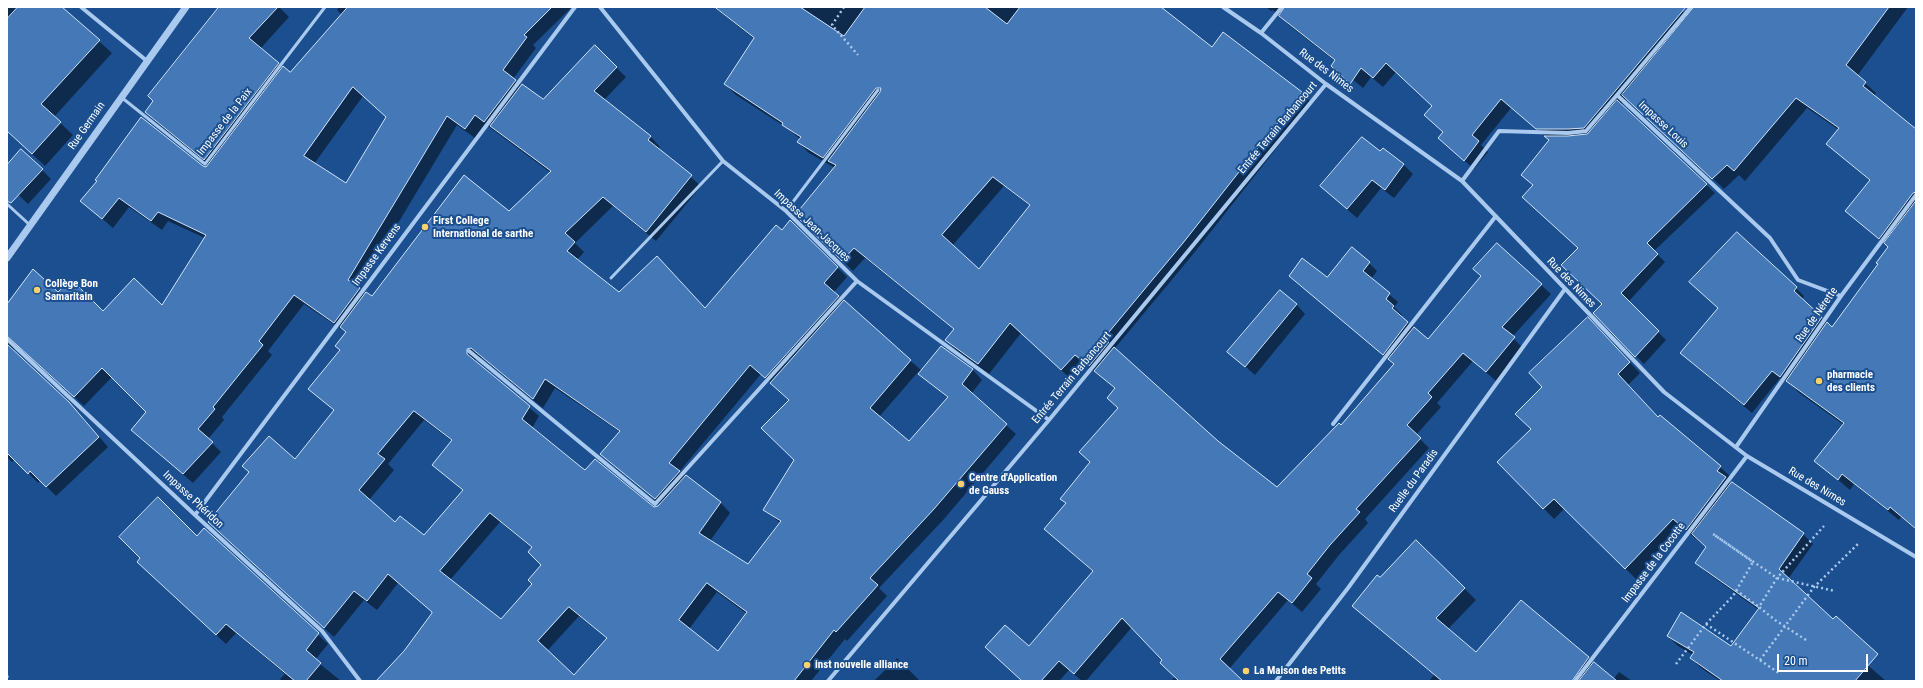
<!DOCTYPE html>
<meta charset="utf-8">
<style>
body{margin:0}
#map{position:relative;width:1923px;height:688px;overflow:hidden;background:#1b4f8f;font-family:"Roboto Condensed",sans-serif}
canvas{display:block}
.frame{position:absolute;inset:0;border:8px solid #fff;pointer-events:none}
.scale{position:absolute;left:1777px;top:654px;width:91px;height:18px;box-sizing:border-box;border:2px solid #fff;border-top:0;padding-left:5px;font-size:12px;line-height:14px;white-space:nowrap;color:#fff;-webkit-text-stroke:3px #1b4f8f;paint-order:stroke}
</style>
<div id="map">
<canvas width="1923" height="688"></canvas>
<div class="frame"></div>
<div class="scale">20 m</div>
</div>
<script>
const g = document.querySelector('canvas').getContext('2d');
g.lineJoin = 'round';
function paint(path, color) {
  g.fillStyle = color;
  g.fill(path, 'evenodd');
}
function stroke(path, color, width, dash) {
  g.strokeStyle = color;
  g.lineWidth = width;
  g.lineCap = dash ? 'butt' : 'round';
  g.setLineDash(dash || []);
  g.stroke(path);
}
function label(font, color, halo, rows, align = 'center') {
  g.font = font + ' "Roboto Condensed",sans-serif';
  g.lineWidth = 4;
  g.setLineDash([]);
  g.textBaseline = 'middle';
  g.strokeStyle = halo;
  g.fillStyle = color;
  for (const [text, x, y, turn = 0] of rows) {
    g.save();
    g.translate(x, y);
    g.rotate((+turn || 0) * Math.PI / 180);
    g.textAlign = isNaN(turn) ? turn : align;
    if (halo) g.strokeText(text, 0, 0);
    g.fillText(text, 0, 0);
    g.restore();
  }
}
const shadow = new Path2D(`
 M7,7H61L112,53L54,117L73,135L45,166L7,131Z
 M225,7H279L289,17L260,49L291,74L342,15L337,10L339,7H572L533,45L536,48L513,79L543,101L595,47L626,77L604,100L651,137L660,147L658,149L701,186L656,241L613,206L575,243L584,252L577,260L619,293L706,309L790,221L847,277L834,292L844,302L922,371L941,347L973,370L982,380L971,394L1016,434L944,519L879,588L887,596L847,641L845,639L811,681H378L405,652L434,613L398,583L377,610L364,600L334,637L219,532L295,460L335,411L310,389L341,351L347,333L304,304L268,351L272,355L222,417L224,420L208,439L221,452L193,483L132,430L148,412L112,377L84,406L20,346H14V352L79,413L108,447L56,496L40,480L38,483L15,459L12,462L7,457V306L58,293L103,312L162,306L205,238L168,221L162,230L129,207L113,228L82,201L203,167L207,168L209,165L157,123L146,112ZM363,96L387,117L347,184L314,164ZM485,124L551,173L509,212L372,298L365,295L359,288L457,125L475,138ZM476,358H482L543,408L555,388L620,432L601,454L661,505L654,508L580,468L532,428L539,416L476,363ZM918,372L948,398L909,443L879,417ZM761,374L790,400L795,460L765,509L780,523L749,565L710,541L730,513L721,503L679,472ZM424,420L452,441L433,465L464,491L424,537L396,523L369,500L394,470L388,464ZM500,522L533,548L542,566L533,585L501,620L450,580ZM717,592L747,614L718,652L689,629ZM579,616L608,639L574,676L547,651Z
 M714,7H1160L1212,48L1270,69L1302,93L1312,103L1194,253L1115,348L1217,441L1277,489L1341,426L1395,364L1290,276L1327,278L1369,263L1377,271L1371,279L1398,302L1394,307L1402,315L1401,317L1429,341L1541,285L1551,294L1512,337L1523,348L1496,381L1473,361L1437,403L1441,407L1416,435L1429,448L1365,519L1368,523L1339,555L1316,584L1321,589L1302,612L1288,600L1229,669L1242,681H1171L1175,677L1164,660L1132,627L1086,681H1082L1069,670L1059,681H1023L1029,647L1093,572L1045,529L1066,503L1119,408L1116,389L1086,365L1072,380L1021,333L989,374L957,351L946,340L955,330L865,258L853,271L796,215L835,168L809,153L798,142L800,139L787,128L736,95L725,84L754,39ZM1004,186L1030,206L979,270L952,246Z
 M1266,7H1678L1688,17L1733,7H1908L1857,76L1876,93L1874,96L1916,130V530L1901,517L1899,520L1854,484L1850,490L1816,461L1844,425L1798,392L1790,383L1780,378L1752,413L1690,361L1796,288L1804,296L1802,300L1832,328L1879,264L1889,248L1847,211L1870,181L1827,144L1839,130L1807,108L1745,181L1739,175L1724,189L1627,98L1621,105L1715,193L1654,251L1665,262L1628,302L1666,340L1644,364L1636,356L1603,304L1579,248L1533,185L1523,175L1550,140L1511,108L1481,145L1488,152L1474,169L1449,147L1433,106L1396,72L1383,87L1371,77L1363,88L1344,72L1335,61L1290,26L1273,10L1271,11Z
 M1380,153L1403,164L1413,174L1394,198L1381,188L1357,218L1321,186Z
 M7,167L42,170L51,179L28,204L7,184Z
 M1296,304L1305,314L1255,375L1229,352Z
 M1598,329L1640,373L1628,385L1659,418L1660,416L1720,467L1731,477L1728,480L1731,484L1803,534L1813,544L1788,579L1807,613L1886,681H1720L1701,668L1691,658L1693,655L1678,646L1668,636L1731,647L1759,610L1706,572L1696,563L1707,548L1684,529L1636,579L1565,508L1554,519L1498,462L1532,429Z
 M204,529L328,644L315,660L341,681H282L280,679L285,674L236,633L226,644L148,571L197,537Z
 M1416,541L1476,600L1447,630L1476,654L1583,653L1594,665L1580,681H1429L1434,675L1353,606Z
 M897,658L920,681H874Z
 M1619,672L1632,681H1612Z`);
const building = new Path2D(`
 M18,7H62L100,40L41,104L61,122L32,154L7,131V19Z
 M219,7H278L249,38L279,63L204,160L145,112L153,101L148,96Z
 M348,7H552L524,35L527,37L503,70L516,80L484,122L475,115L465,129L447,116L348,280L360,288L334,323L294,295L259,341L263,345L213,407L215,409L198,429L213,442L183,474L131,430L146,412L102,368L74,397L7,336V304L33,269L58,292L71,279L103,311L134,278L162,305L206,235L158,212L151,221L119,198L102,219L80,201L97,181L95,180L141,117L203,166L206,167L283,66L290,72ZM353,87L386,117L346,183L304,156Z
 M715,7H800L844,36L865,7H985L1007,24L1020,7H1161L1212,47L1223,32L1302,92L1183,243L1104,338L1109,342L1089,366L1075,355L1061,370L1010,323L978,364L945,340L954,329L854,248L842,261L795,215L836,165L828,161L880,92L881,88H876L823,158L797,142L801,137L782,125L783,123L724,84L754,38ZM993,177L1030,205L979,269L942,235Z
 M1285,7H1686L1584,128L1568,129H1536L1501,99L1472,135L1479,141L1464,161L1438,138L1443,132L1424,115L1432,106L1386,63L1373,78L1361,68L1350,84L1331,66L1335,60L1279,16Z
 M1694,7H1889L1846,65L1866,82L1863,86L1916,129V192L1913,193L1879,239L1845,211L1870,180L1826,144L1839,128L1796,98L1734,171L1727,165L1712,179L1622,95Z
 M595,45L617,67L594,91L651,136L648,140L692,175L646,232L603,197L565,233L575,242L567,251L619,292L657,256L705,308L776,225L782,230L790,220L838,267L824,283L839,296L765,378L750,365L669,463L680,471L655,499L600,454L620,431L545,379L533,399L471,348L467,349V354L530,406L522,419L581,467L585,470L595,459L654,507L658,506L686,475L721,502L699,533L748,564L781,521L763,510L794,460L761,428L789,400L770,383L844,300L911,360L870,408L909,441L948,397L918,374L941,346L973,369L962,384L1007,424L934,509L870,578L878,585L836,632L834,630L794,681H376L404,651L432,613V612L388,574L367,601L354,591L324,628L208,522L249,472L242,466L269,436L295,459L334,410L308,389L340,350L335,346L346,332L340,327L366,292L372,296L464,175L509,211L551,171L490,126L522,84L543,99ZM414,411L452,440L432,465L463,490L424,535L400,516L395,522L359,490L385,459L378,454ZM490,513L532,547L528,552L541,565L528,580L532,584L501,619L440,571ZM707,583L747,612L718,651L679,620ZM569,607L607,638L574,675L538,641Z
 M1617,100L1707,184L1647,243L1658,254L1621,293L1659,331L1635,357L1593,313L1602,304L1561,265L1578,248L1522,197L1533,185L1521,175L1549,140L1544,136H1568L1587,134Z
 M1362,137L1380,151L1383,148L1404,164L1385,190L1372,180L1347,209L1320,186Z
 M21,149L43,169L11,203L7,201V165Z
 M1916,201V529L1890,507L1888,510L1842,474L1838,480L1814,461L1844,423L1786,381L1827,322L1832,327L1878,264L1876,263L1888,247L1884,243Z
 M1737,232L1797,287L1794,291L1822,317L1780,377L1772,371L1744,405L1680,353L1718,308L1689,282Z
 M1497,243L1542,284L1502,327L1515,337L1486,372L1463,353L1428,393L1432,397L1407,425L1421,438L1356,509L1360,512L1330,545L1307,574L1312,578L1292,603L1278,592L1220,659L1243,681H1179L1160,663L1162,660L1122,618L1074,674L1059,661L1041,681H1022L985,647L1005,625L1029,646L1093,571L1044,529L1066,503L1060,499L1090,462L1079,452L1118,408L1107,398L1115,388L1094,371L1114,347L1218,441L1277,487L1339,423L1341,425L1394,364L1388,359L1414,327L1428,339L1481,276L1473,269Z
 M1352,247L1370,262L1363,271L1390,293L1386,299L1394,306L1392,308L1408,322L1383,355L1289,276L1302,258L1327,277Z
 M1280,290L1297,304L1245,367L1227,352Z
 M1588,317L1630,362L1618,374L1658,417L1660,415L1721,466L1717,471L1726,477L1686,530L1673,519L1625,569L1554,499L1543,509L1497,462L1531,429L1515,414L1542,387L1529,373Z
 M7,344L69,402L99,437L46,487L30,471L28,474L7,453Z
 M1732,482L1804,533L1779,569L1833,619L1836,616L1878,654L1855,681H1723L1690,658L1694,652L1667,636L1681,612L1731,646L1759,608L1695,563L1706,547L1692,534Z
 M158,497L197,536L204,528L319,633L306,650L321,663L306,681H295L226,624L216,635L137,562L140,558L119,537Z
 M1416,540L1465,588L1436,618L1476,652L1521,600L1589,657L1572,681H1442L1352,606L1377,575L1380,577Z
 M1594,662L1617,681H1579Z`);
const path = new Path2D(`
 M844,7L832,25L858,55
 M1736,590L1759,607
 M1706,624L1779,673
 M1806,640L1775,620L1759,607L1777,578L1824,526
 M1760,660L1814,587L1859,543
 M1676,664L1706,624L1733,596L1753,562L1713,534L1777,578L1835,591
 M7,676L10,681`);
const service = new Path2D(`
 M121,97L205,164L325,7
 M7,204L31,226
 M786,211L878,90
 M611,278L723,161`);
const minor = new Path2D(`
 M81,7L147,61
 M600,7L723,161L786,211L857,281L1049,420
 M1223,7L1261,33L1326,84L1462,181L1664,392L1747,456L1916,557
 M1261,33L1282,7
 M1617,95L1691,7
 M1462,181L1499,131L1568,133L1586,131L1617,95L1770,238L1798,280L1841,296
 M7,339L195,515L322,631L360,681
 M469,351L655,504L857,281
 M1333,424L1496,216
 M1736,447L1841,296L1916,195
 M195,515L575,7
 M828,681L1049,420L1326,84
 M1276,681L1348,588L1565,289
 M1575,681L1747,456`);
const tertiary = new Path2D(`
 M7,258L186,7`);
const markers = [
 [425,227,4,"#ffd166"],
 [37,290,4,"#ffd166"],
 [1819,381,4,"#ffd166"],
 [961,484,4,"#ffd166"],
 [807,665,4,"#ffd166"],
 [1246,671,4,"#ffd166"]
];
const streetNames = [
 ["Rue des Nimes",1326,71,37],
 ["Impasse de la Paix",225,122,-52],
 ["Impasse Louis",1663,125,43],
 ["Rue Germain",87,126,-55],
 ["Entrée Terrain Barbancourt",1278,128,-50],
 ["Impasse Jean-Jacques",812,226,43],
 ["Impasse Kervens",377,255,-54],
 ["Rue des Nimes",1571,283,46],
 ["Rue de Nérette",1817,315,-55],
 ["Entrée Terrain Barbancourt",1072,378,-50],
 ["Ruelle du Paradis",1414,481,-54],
 ["Rue des Nimes",1817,487,31],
 ["Impasse Phéridon",193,500,43],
 ["Impasse de la Cocotte",1654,563,-53]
];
const poiNames = [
 ["First College",433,221],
 ["International de sarthe",433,234],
 ["Collège Bon",45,284],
 ["Samaritain",45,297],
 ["pharmacie",1827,375],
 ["des clients",1827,388],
 ["Centre d'Application",969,478],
 ["de Gauss",969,491],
 ["inst nouvelle alliance",815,665],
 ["La Maison des Petits",1254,671]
];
paint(shadow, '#0007');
paint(building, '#4478b7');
stroke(building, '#cfe3fa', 1);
stroke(path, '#a9c9ee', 2.5, [2, 3]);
stroke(service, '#a9c9ee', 3);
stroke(minor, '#a9c9ee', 4);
stroke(tertiary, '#a9c9ee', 7);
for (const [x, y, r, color] of markers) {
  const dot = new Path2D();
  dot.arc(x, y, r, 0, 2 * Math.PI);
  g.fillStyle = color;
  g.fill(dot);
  stroke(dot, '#1b4f8f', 1.5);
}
label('11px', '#fff', '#1b4f8f', streetNames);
label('bold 11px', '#fff', '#1b4f8f', poiNames, 'left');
</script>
